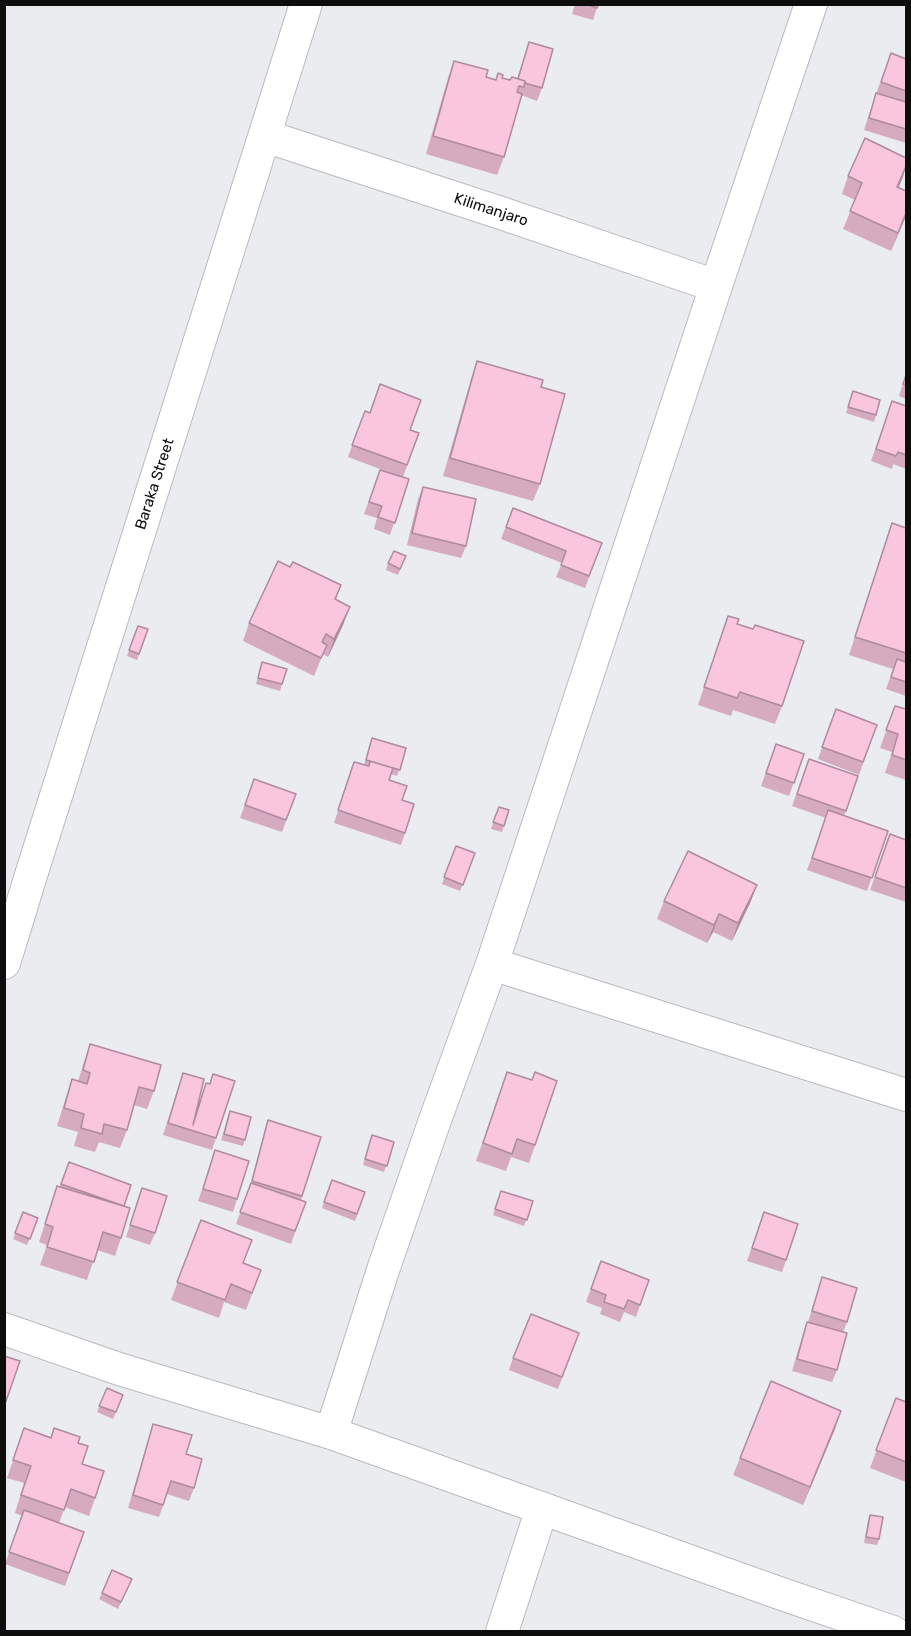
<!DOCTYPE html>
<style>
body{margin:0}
#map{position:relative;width:911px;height:1636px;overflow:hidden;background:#eaecf0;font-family:Rubik,sans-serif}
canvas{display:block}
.frame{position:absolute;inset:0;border:6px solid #0d0d0e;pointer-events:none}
</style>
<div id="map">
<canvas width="911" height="1636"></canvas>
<div class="frame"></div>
</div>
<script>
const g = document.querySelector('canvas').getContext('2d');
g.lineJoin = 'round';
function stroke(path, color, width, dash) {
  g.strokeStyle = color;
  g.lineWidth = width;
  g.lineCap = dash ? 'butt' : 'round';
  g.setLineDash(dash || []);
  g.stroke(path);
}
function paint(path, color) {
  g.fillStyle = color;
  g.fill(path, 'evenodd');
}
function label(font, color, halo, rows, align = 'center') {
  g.font = font + ' Rubik,sans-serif';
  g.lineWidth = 5;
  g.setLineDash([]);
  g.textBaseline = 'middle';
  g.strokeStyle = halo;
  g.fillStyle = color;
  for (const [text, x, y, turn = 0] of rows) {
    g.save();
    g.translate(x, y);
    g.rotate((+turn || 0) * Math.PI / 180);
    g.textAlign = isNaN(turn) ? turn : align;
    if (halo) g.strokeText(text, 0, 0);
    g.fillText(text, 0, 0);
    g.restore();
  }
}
const minor = new Path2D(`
 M265,136L498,212L716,286
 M4,963L32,872L306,4
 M492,964L906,1095
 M4,1329L119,1369L331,1433L779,1593L893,1632
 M331,1433L383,1270L435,1120L492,964L716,286L811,4
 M502,1632L542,1508`);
const wall = new Path2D(`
 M575,4H598L593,20L572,14Z
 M529,42L542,88L537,101L521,95L504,157L497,175L426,154L448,78L454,61L486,77L495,80L498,73L502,78L510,80L517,79Z
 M891,53L906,59V143L864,130L872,105Z
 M848,176L903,177L898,187L906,216L891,251L843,229L855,200L842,194Z
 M477,361L541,387L540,484L533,501L443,476L471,379Z
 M906,374V399L899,396Z
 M853,391L876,415L874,422L846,413Z
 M892,401L906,406V469L893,464L892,469L871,461Z
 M365,411L419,433L403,477L409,479L390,535L374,529L377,518L364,514L380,470L393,474L348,457Z
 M423,487L466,546L461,558L407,545L418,499Z
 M513,508L602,543L585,588L556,577L562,563L501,539Z
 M892,523L906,630V696L886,689L893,669L849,655Z
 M406,556L398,575L386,570L388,563Z
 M290,567L341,585L336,600L343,625L328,657L323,654L314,676L243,641L249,623Z
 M728,616L737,624L753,629L782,706L775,724L733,710L731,716L698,705Z
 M138,626L148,629L137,660L127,656Z
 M262,662L282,684L280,691L256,684Z
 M895,706L906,709V780L885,773L892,752L880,748Z
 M836,709L877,725L859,775L818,759Z
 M372,738L406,748L397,776L391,774L389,780L402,800L405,833L401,845L334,823L354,762L364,765Z
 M776,744L804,754L789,796L761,786Z
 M809,759L858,776L844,816L888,831L867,891L807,870L826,818L792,806Z
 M254,779L296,794L282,832L240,818Z
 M499,807L509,810L502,832L491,829Z
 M890,834L906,840V902L870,890Z
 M456,846L475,853L460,891L442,884Z
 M757,885L750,903L732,941L713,932L707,943L657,919L664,901Z
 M90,1044L154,1091L147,1109L134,1105L127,1130L120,1148L99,1142L95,1152L74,1146L78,1132L57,1126L66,1097L72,1079L78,1081L84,1062Z
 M507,1072L532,1080L557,1081L529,1163L511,1157L506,1171L476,1161Z
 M183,1073L195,1116L206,1083L216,1138L212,1150L163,1135Z
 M230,1111L245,1140L243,1146L221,1140Z
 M268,1120L321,1137L301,1200L306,1202L291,1244L236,1224L250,1186L264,1133Z
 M370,1141L394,1142L384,1172L363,1165Z
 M215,1150L237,1199L233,1212L198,1201Z
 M69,1162L124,1206L121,1238L115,1256L97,1250L87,1280L40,1265L47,1245L39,1242L57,1186H60Z
 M332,1180L365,1192L355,1221L322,1208Z
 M501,1191L533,1201L524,1226L493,1215Z
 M138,1200L155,1233L150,1245L126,1237Z
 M23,1212L38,1218L27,1245L13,1239Z
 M764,1212L798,1224L782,1272L747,1261Z
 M201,1220L244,1263L261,1270L246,1310L224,1302L219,1318L171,1300Z
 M601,1261L649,1280L636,1317L624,1312L620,1322L600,1314L602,1308L586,1302Z
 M822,1277L847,1322L843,1332L837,1370L832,1382L792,1371L803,1334L807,1322H808Z
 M579,1333L558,1389L509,1370L513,1358Z
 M107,1388L123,1395L113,1419L97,1412Z
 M896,1398L906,1402V1482L870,1468Z
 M153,1424L186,1454L194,1488L189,1501L167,1494L159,1517L128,1508Z
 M24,1428L51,1437L78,1443L82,1464L95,1498L89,1516L65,1507L59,1523L84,1532L65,1586L5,1564L22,1516L15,1513L24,1483L7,1478Z
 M835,1429L803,1505L733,1475L740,1458Z
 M870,1515L879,1539L877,1545L864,1543L868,1521Z
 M132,1579L118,1609L99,1599L102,1593Z`);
const shadedWall = new Path2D(`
 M906,166L903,177L891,205L897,187Z
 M906,213V216L891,251L898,233Z
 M350,607L343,625L328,657L334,639Z
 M757,885L750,903L732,941L738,923Z
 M719,914L713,932L707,943L714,925Z
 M841,1411L835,1429L803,1505L810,1487Z`);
const building = new Path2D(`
 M586,4H598L597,8Z
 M529,42L553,49L542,88L525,83V81L518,79Z
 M891,53L906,59V91L881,82Z
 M454,61L488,70L486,77L496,80L498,73L503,75L502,78L510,80L512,77L525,81L524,87L519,86L517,92L522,94L504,157L433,136Z
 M876,93L906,102V129L869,118Z
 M865,138L906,158V166L897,187L906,191V213L898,233L850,211L862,183L848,176Z
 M477,361L543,380L541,387L565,394L540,484L450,458Z
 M906,375V385L903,384Z
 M380,384L421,400L410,430L419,433L407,465L352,445L365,411L370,413Z
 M853,391L880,400L876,415L848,407Z
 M892,401L906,406V455L898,452L896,456L876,449Z
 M380,470L409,479L395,523L378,517L382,506L369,502Z
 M423,487L476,499L466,546L412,533Z
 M513,508L602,543L589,576L561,565L566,551L506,527Z
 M892,523L906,528V653L855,637Z
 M394,551L406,556L400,569L388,563Z
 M278,561L290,567L293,562L341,585L335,599L350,607L334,639L326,634L322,642L327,645L321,658L249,623Z
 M728,616L739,619L737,624L753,629L755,625L804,641L782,706L740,692L737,698L704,687Z
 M138,626L148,629L139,654L129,650Z
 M897,659L906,662V682L891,677Z
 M262,662L287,669L282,684L258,678Z
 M895,706L906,709V760L892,755L898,734L886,730Z
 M836,709L877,725L863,762L822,747Z
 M372,738L406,748L400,770L366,760Z
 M776,744L804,754L794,783L766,773Z
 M809,759L858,776L846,811L797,794Z
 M370,761L393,768L389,780L407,786L402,800L414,804L405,833L338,810L354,762L369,766Z
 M254,779L296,794L286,820L245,805Z
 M499,807L509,810L504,826L493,822Z
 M828,810L888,831L872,878L812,858Z
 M890,834L906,840V888L875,877Z
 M456,846L475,853L463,885L444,877Z
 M688,851L757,885L738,923L719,914L714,925L664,901Z
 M90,1044L161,1065L154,1091L139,1087L127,1130L104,1124L102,1134L81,1128L84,1114L64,1108L72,1079L87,1084L90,1073L83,1070Z
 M507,1072L532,1080L535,1072L557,1081L535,1145L517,1139L512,1154L483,1143Z
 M183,1073L204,1079L193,1125L206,1083L210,1084L213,1074L235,1081L216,1138L168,1123Z
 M230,1111L251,1117L245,1140L224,1134Z
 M268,1120L321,1137L302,1196L252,1181Z
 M372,1135L394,1142L387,1166L365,1159Z
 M215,1150L249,1161L237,1199L203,1189Z
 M69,1162L131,1185L124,1206L61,1184Z
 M332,1180L365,1192L357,1214L324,1202Z
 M251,1183L306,1202L295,1231L240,1212Z
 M57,1186L130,1208L121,1238L103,1232L94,1262L47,1247L53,1227L45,1224Z
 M142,1188L167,1196L155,1233L130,1225Z
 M501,1191L533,1201L527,1220L495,1209Z
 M23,1212L38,1218L30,1239L15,1233Z
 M764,1212L798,1224L786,1260L752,1248Z
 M201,1220L252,1240L243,1263L261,1270L252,1293L231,1284L225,1300L177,1282Z
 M601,1261L649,1280L640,1305L628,1300L624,1309L604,1302L606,1295L591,1289Z
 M822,1277L857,1288L847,1322L812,1311Z
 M531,1314L579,1333L562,1377L513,1358Z
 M807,1322L847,1333L837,1370L797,1359Z
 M4,1356L20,1361L4,1407Z
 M771,1381L841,1411L810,1487L740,1458Z
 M107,1388L123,1395L116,1412L99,1406Z
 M896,1398L906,1402V1462L876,1450Z
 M153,1424L192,1435L186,1454L202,1459L194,1488L171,1481L163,1505L133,1495Z
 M24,1428L51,1438L54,1428L80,1437L78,1443L88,1446L82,1464L104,1471L95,1498L71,1489L64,1510L21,1495L31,1466L13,1460Z
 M24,1510L84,1532L69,1573L9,1552Z
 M870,1515L883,1517L879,1539L866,1537Z
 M112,1570L132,1579L121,1602L102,1593Z`);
const streetNames = [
 ["Kilimanjaro",491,210,18],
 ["Baraka Street",155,484,-72]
];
stroke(minor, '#b9bbbe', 34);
stroke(minor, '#fff', 32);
paint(wall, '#d6aabf');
paint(shadedWall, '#ae8b9b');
paint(building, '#f9c6de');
stroke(building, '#ae8b9b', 1.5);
label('15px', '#0d0d0e', '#fff', streetNames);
</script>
